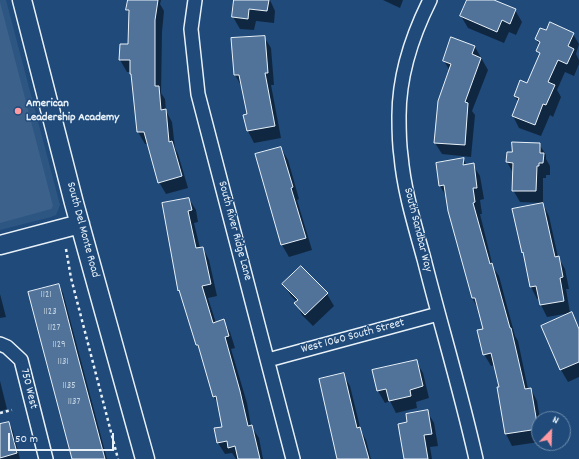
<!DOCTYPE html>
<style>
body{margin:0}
#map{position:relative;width:579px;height:459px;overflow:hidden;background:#1f4a7a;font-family:Dekko,sans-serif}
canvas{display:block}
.north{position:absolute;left:531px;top:411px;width:40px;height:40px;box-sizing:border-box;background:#1f4a7a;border:1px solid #6f8dac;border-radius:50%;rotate:23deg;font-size:11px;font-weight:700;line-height:16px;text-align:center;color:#e8f1f8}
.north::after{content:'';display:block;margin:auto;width:14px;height:18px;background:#ff9aa2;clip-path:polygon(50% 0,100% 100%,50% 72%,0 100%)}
.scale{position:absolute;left:8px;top:433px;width:106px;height:18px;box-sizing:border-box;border:2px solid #e8f1f8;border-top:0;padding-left:5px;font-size:12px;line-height:14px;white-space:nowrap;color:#e8f1f8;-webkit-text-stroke:3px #1f4a7a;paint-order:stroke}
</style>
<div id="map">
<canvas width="579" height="459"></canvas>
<div class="north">N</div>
<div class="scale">50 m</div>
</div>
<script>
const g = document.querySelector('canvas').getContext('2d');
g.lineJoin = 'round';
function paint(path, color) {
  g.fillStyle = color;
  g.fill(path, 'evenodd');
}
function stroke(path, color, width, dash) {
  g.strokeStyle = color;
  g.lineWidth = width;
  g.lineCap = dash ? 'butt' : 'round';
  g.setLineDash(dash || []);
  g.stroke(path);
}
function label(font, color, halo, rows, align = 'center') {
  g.font = font + ' Dekko,sans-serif';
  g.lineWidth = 3;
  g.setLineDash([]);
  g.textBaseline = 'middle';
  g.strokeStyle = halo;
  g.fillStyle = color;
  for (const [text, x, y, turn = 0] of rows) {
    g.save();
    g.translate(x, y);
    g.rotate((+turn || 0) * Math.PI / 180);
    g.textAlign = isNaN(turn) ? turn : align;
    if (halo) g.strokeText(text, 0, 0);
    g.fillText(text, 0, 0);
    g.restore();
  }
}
const built = new Path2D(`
 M0,0H6L60,205L56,215L51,217L0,230Z`);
const green = new Path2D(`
 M0,2L53,206L51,209L0,223Z`);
const shadow = new Path2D(`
 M129,0H161L160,4L164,11L162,32L161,93L165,99L166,111L172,122L175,148L178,154L188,188L166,194L159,182L148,144H145L138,132L131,72H127L120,60L121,45H129L130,14L127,10Z
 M235,0H270L275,11L274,23L256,21L254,30L240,29L233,17Z
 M383,0H403L400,8Z
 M468,0H485L515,10L522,22L516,35L509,32L504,43L468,28L461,16Z
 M573,34L579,44L576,54L579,60V64L574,76L565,72L557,90L561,97L553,117L550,115L541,136L519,128L513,116L518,102L515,96L528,84L540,55L537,51L540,46L536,39Z
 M264,37L271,48L274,85H271L281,138L254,143L248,131V115L242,87L235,75L232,39Z
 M452,39L475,47L488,70L472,111L475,115L471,157L442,154L435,143L450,71L444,61Z
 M539,144L546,155V159L550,166V175H546V178H543V203L520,202L513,190V173L507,162L508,153H513Z
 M281,148L288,160L299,199L297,200L312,250L289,257L282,245L257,155Z
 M463,159L467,166L473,165L480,176L484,199L480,200L482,214H480L493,267L499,276L515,336L518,341L528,389H531L537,401L540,419H539V442L512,446L506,434L498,388L500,387L495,365L491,366L484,354L485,330L479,310L472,298L447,198L440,186L437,164Z
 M189,199L196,210L198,222L194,223L200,248H203L209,260L217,296L208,298L216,323L223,321L230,332L235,348L231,349L247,403L251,426L259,438L263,459H236L232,453L225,454L218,443L223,427L218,404L214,397L202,353L197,345L182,295Z
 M543,204L549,216L558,257L565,269L569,289H566L570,313L547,317L541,305L539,298L537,299L531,287L525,257L523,252Z
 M284,284L327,294L334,306L313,326L302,315L296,303L297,302L291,296Z
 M59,285L63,293L107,459H72Z
 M0,294L6,317L0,318Z
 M571,314L579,327V377L568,382L561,370L542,326Z
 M416,361L423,373L429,398L416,402L417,408L396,413L390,401L385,403L378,391L374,371Z
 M343,374L350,386L361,431L366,440L371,459H338Z
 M0,381L7,409L0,411Z
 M427,411L434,423L438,446L430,447L432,459H405L408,423Z
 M9,423L13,431L20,459H0V425Z`);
const building = new Path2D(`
 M128,0H158L155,20V86H159L161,110L166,109L169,142L172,141L182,176L158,183L144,132H137L131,74H130V60H119L120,44H128L129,10H126Z
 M234,0H269L267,11L249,9L248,19L232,17Z
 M467,0H494L516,9L510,24L502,20L497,32L460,16Z
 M550,22L574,33L568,46L574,49L567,64L558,60L548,82L555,85L546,105L543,104L535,125L512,116L519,98L514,96L520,80L527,83L540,53L536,51L540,42L535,39L540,28L546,30Z
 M265,36L268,73H265L275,126L247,131L243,115L247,114L239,75H234L231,38Z
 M451,37L475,46L472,54L481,58L465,102L468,103L465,145L434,143L438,101L451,64L443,61Z
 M512,142L540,143V153H544L543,163H539V166H537L536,191H512L513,163L506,162L507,152H512Z
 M281,147L293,187L291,188L306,238L281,245L255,154Z
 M464,158L463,165L474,163L477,188H473L475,202L473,203L490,264L492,263L510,328H511L525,389L531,388L538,429L505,434L497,387H499L491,353L483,355L477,330L483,329L475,298H472L448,211L444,185L439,186L436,163Z
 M189,198L192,210L188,211L196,248L203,247L211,284L202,286L213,323L224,319L229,336L225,337L240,391L248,426L252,425L260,459H238L235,446L228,448L227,441L217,443L214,428L222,427L216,396L213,397L198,345H196L179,290L178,291L162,203Z
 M543,203L555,257L559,256L563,277L560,278L564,301L540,305L536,286L530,287L523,252L522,253L512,209Z
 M301,266L328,293L305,315L294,303L298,300L282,284Z
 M59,284L76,350L105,459H72L41,342L28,292Z
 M572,312L579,329V362L560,370L541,326Z
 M417,360L423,386L410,390L411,396L389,401L386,389L377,391L372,370Z
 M344,373L357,428L360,427L369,459H337L319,379Z
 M428,410L432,434L424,435L428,459H404L398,424L407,422L406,414Z
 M9,422L17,453L0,458V424Z`);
const path = new Path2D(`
 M66,249L71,278L118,459
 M0,413L12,410`);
const street = new Path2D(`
 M195,0L191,29L198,94L293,459
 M430,0C412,36 399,76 399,116C399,129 399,143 401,156C404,191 415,226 424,259C441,326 461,392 476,459
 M0,344L7,347L21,360L46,459
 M268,360L438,314`);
const secondary = new Path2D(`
 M22,0L74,203L145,459
 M0,245L80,224`);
const markers = [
 [18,111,4,"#ff9aa2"]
];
const numberNames = [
 ["1121",46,296],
 ["1123",50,313],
 ["1127",54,329],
 ["1129",59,346],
 ["1131",63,363],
 ["1135",69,387],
 ["1137",74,403]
];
const poiNames = [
 ["American",26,104],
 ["Leadership Academy",26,118]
];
const streetNames = [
 ["South Del Monte Road",82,230,75],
 ["South Sandbar Way",417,230,76],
 ["South River Ridge Lane",234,231,75],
 ["West 1060 South Street",353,337,-15],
 ["750 West",28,389,76]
];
paint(built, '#2e5683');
paint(green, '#3c628c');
paint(shadow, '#0007');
paint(building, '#517399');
stroke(building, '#e8f1f8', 1);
stroke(street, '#e8f1f8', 16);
stroke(secondary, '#e8f1f8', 21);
stroke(path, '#e8f1f8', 2.5, [3, 3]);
stroke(street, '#1f4a7a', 13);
stroke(secondary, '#1f4a7a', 18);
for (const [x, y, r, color] of markers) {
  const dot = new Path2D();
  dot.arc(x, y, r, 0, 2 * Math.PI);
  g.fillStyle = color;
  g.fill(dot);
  stroke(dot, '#1f4a7a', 1.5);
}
label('10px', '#c2d2e0', null, numberNames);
label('bold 12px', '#e8f1f8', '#1f4a7a', poiNames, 'left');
label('12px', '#e8f1f8', '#1f4a7a', streetNames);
</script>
